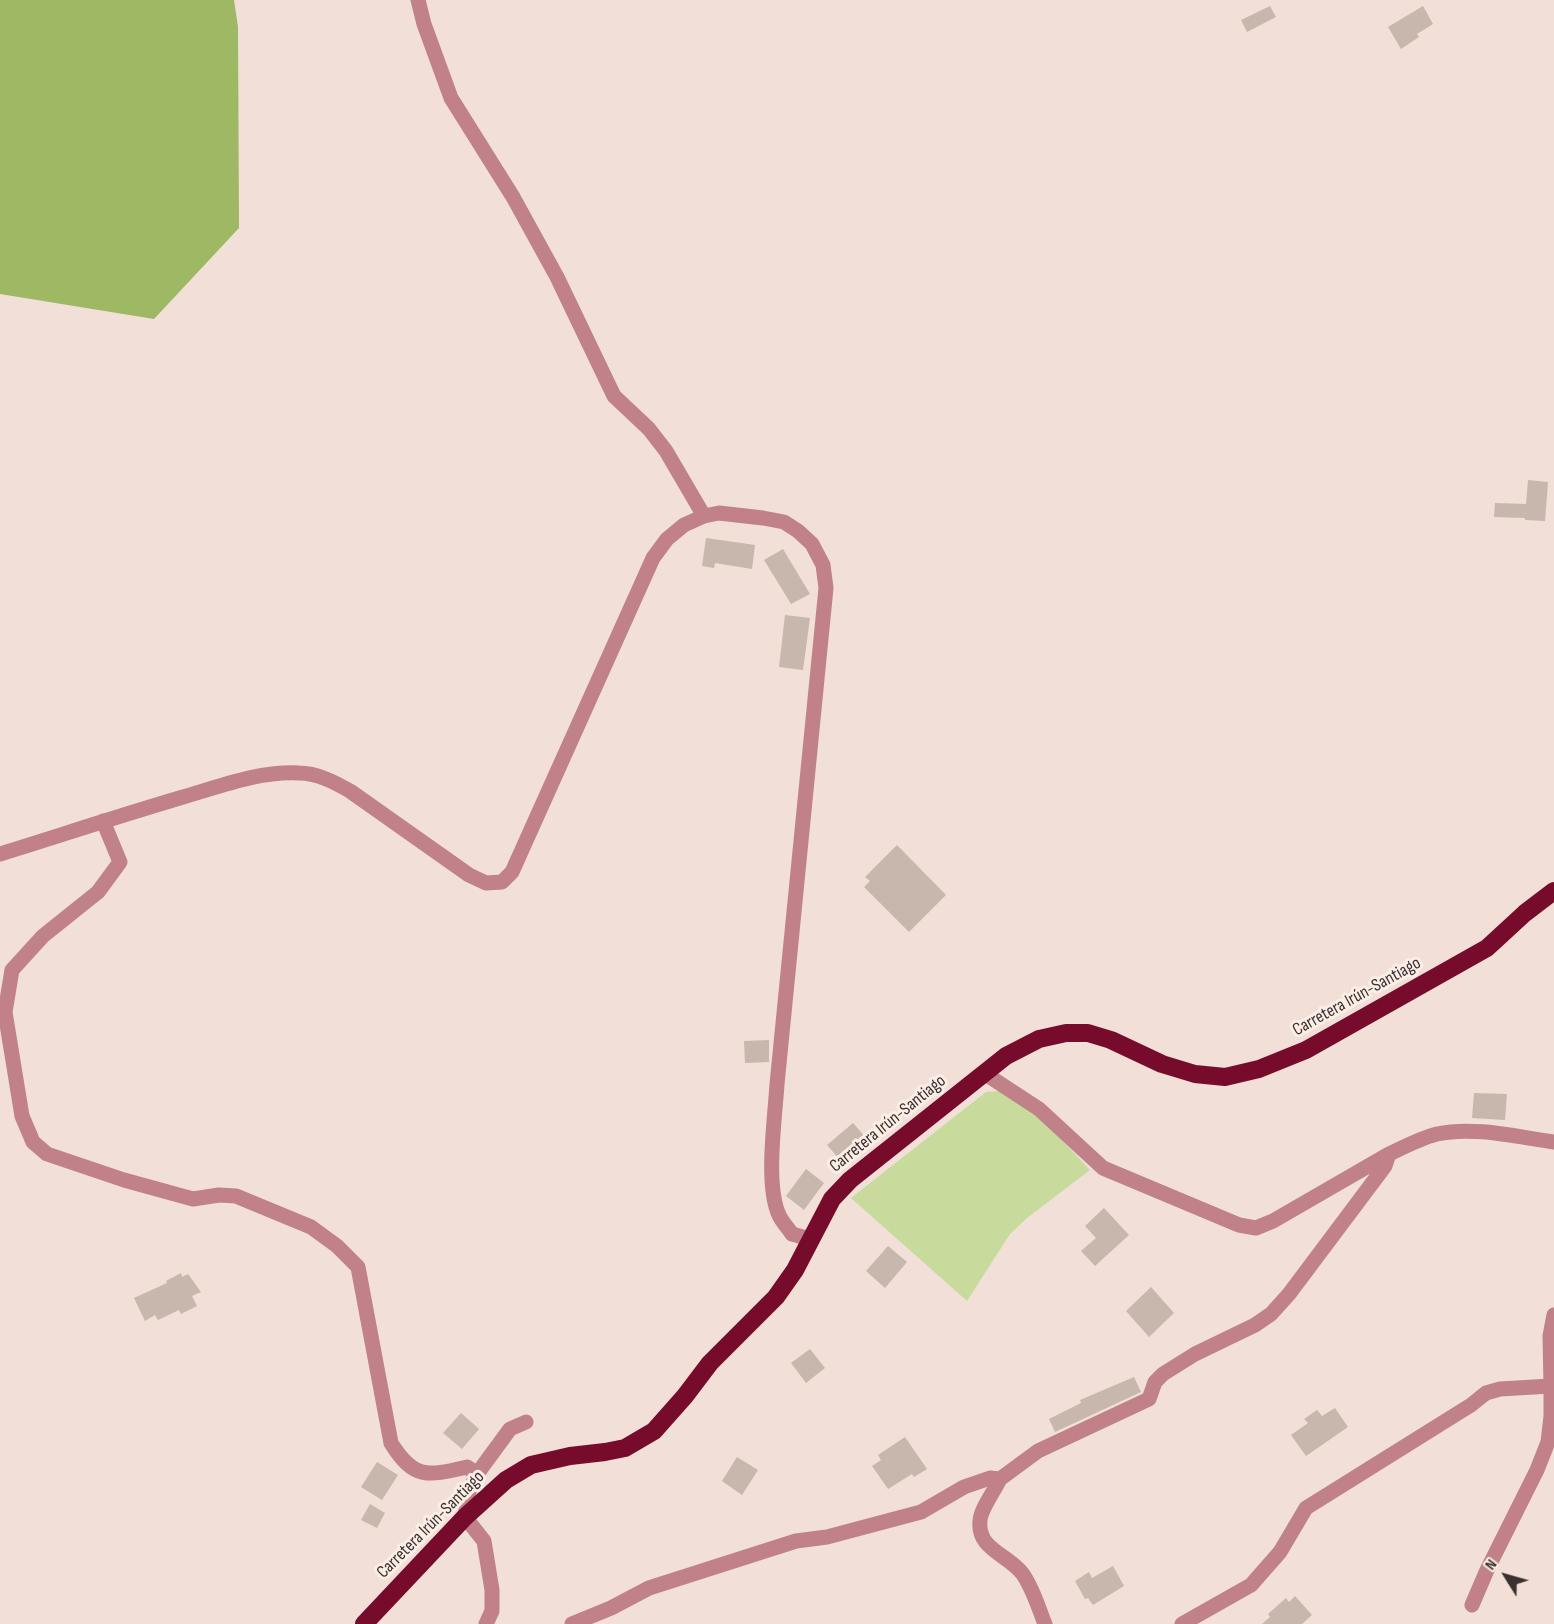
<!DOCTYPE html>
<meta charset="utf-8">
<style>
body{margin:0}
#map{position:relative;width:1554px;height:1624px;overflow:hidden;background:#f2dfd7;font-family:"Sofia Sans Condensed",sans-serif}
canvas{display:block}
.north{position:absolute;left:1476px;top:1546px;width:60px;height:60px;-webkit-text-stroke:4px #fdede7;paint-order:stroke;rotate:307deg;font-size:16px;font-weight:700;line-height:24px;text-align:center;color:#39322f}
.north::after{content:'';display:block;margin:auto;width:21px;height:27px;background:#39322f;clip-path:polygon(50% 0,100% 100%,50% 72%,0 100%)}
</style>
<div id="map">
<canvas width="1554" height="1624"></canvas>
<div class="north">N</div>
</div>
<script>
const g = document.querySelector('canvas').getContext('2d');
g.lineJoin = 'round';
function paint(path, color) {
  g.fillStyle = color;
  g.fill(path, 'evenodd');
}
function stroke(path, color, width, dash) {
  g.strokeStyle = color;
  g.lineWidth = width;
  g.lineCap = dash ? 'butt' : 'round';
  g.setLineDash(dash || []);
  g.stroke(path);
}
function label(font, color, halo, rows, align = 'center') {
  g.font = font + ' "Sofia Sans Condensed",sans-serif';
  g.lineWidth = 6;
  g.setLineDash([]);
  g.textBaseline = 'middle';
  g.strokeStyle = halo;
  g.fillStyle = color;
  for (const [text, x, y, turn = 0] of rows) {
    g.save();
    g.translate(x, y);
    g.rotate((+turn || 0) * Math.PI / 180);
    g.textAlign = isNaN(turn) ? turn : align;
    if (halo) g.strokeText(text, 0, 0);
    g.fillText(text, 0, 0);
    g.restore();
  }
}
const green = new Path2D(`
 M1001,1091L1044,1121L1090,1170L1027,1218L1010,1234L967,1301L851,1198L986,1092Z`);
const forest = new Path2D(`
 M0,0H234L238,27L239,228L154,319L0,294Z`);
const building = new Path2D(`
 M1270,6L1276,17L1247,32L1241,20Z
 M1423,6L1433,24L1417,34L1419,37L1401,49L1388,27Z
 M1528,480L1548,482L1545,521L1525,520V518L1494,517L1495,503L1526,504Z
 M706,538L755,545L752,569L715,563L714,568L702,566Z
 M783,549L810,594L791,604L764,560Z
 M785,615L810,618L803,670L779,667Z
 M897,845L946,895L909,932L864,887L870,881L865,877Z
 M769,1040V1062L745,1063L744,1041Z
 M1474,1093L1507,1094L1505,1120L1472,1118Z
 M853,1123L867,1139L841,1161L827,1145Z
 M806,1169L824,1183L804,1210L786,1196Z
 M1104,1208L1129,1235L1095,1266L1081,1251L1096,1238L1085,1226Z
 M888,1246L907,1262L885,1288L866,1271Z
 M181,1273L182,1277L188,1274L201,1292L192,1296L197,1306L181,1314L179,1310L158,1320L155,1315L145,1321L134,1298L167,1283L166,1281Z
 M1151,1287L1174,1313L1149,1337L1126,1311Z
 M810,1349L825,1368L806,1383L791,1363Z
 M1134,1377L1141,1392L1055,1432L1049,1419L1081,1403L1080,1400Z
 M1335,1408L1348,1427L1306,1456L1291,1435L1308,1423L1304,1419L1317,1410L1322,1416Z
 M461,1413L479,1429L462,1449L443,1433Z
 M905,1437L927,1469L914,1477L912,1474L888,1489L872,1466L881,1460L878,1455Z
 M737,1457L758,1470L742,1495L722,1481Z
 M377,1462L398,1475L382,1500L361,1487Z
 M370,1504L385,1513L377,1528L361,1520Z
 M1113,1566L1124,1586L1093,1605L1088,1598L1085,1599L1075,1581L1089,1572L1092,1578Z
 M1295,1596L1312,1615L1302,1624H1262L1270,1617L1268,1614L1286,1598L1289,1602Z`);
const minor = new Path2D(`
 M418,0L424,24L451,98L513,197L557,277L614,396L649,429L666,451L704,516
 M103,821L120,862L98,892L43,936L12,970L5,1012L22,1116L33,1142L47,1154L124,1180L193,1199L219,1195L236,1196L311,1227L337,1246L358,1267L391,1443C414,1480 428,1476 467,1467L477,1474L468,1494L465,1517L484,1541L492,1590V1611L486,1624
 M0,854C61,835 122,815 183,797C221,786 259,771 299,773C317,773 334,782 350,791L469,875L486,883L502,882L512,872L653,558L667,539L684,525L704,516L719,513L763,518L784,522L798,531L812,544L823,565L826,588L777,1084C775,1118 765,1185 779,1215C782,1222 788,1228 792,1234L810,1239
 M984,1073L1039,1109L1103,1168L1239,1225L1256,1228L1273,1221L1389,1154
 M477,1474L510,1429L526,1422
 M1000,1479C995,1490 980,1510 980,1521C977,1549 1007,1554 1022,1573C1033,1588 1038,1607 1045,1624
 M1472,1605L1487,1570L1537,1470L1548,1442L1551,1416V1386
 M572,1624L611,1608L649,1588L796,1541L827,1537L921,1512L964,1487L990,1478L1000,1479L1038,1451L1149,1399L1155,1382L1163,1374L1195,1354L1255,1325L1271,1314L1289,1294L1385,1166L1389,1154C1404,1147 1421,1138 1437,1134C1474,1126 1517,1137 1554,1142
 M1182,1624L1251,1585L1280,1552L1306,1508L1471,1405L1486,1393L1500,1389L1551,1386L1550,1336L1554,1315`);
const highway = new Path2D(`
 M364,1624L465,1517L506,1480L531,1465L570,1456L605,1452L625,1448L654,1431L685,1396L710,1363L776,1297L795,1270L832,1199L850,1180L1006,1056L1039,1039L1066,1033H1088L1111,1040L1162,1064L1195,1074L1225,1077L1259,1069L1306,1050L1487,948L1525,913L1554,891`);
const streetNames = [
 ["Carretera Irún-Santiago",1357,997,-29],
 ["Carretera Irún-Santiago",888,1124,-39],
 ["Carretera Irún-Santiago",431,1525,-45]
];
paint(green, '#c6db9c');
paint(forest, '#9eb864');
paint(building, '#c7b7ac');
stroke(minor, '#c08189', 15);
stroke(highway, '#770b2c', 18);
label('18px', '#39322f', '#fdede7', streetNames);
</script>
